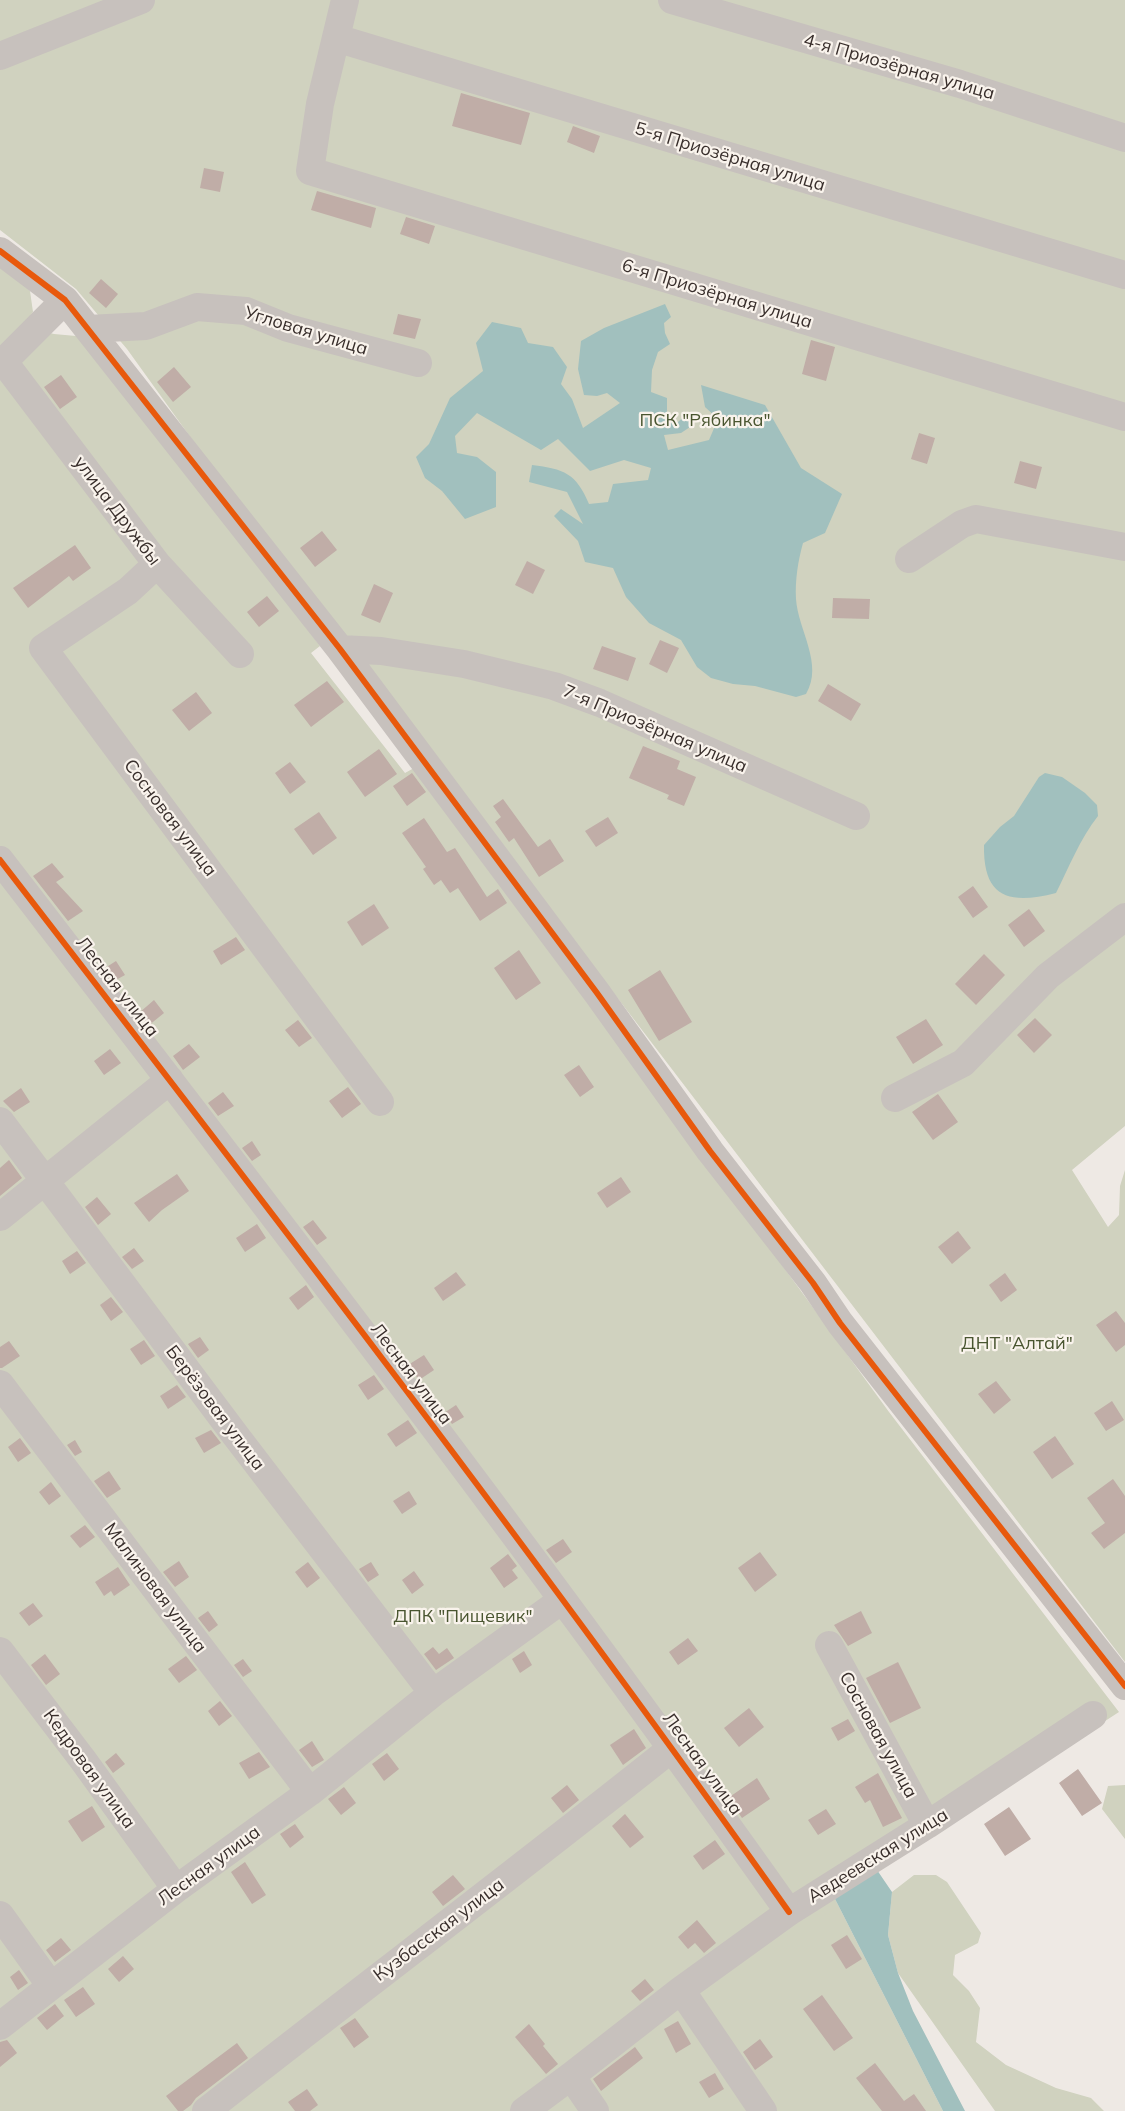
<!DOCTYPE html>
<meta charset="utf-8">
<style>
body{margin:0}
canvas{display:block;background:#eee9e4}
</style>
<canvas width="1125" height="2111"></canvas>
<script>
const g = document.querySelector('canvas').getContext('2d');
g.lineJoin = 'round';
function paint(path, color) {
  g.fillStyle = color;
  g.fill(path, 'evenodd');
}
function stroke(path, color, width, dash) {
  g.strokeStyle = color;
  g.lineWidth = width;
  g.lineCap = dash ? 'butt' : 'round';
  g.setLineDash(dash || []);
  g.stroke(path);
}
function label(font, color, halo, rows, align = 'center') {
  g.font = font + ' Mulish,sans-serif';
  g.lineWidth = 4.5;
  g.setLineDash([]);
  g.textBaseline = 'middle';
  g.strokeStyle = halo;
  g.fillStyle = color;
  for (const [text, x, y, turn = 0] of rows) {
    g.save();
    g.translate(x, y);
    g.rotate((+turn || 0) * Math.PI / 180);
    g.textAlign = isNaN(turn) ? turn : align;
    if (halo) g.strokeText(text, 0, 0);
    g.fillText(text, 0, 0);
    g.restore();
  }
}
const green = new Path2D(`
 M0,0H1125V1126L1072,1170L1108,1227L1119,1215L1120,1186L1125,1170V1662L214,470L127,349L76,289L0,230Z
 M0,264L30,291L33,312L22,326L54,334L87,337L320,646L311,653L405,773L414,768L675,1118L889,1412L1119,1712L834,1897L943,2111H0Z
 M1125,1785V1839L1102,1809L1108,1786Z
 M914,1875H936L947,1882L981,1933L978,1943L955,1955L953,1975L969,1991L980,2008L976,2042L1006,2065L1056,2088L1091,2098L1104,2111H995L898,1973L888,1935L892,1892Z`);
const water = new Path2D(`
 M665,304L671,317L664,323L665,333L670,344L658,352L652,370L651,392L667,398V418L678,422L687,414L690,427L681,433L664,435L668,450L709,440L718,419L705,407L701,385L765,405L801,468L842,494L825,533L803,543C798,561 795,580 796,599C798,630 824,664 806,694L796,697L755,686L733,684L711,678L697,667L681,640L649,623L626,597L613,568L585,562L578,541L554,516L561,509L583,524L567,492L529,482L532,465C564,469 576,473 589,504L608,502L613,484L648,480L651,468L624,460L590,471L558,439L541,450L477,413L455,436L457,453L477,457L496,472V507L465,519L442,491L425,478L416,457L429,444L450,398L483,371L476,343L492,322L521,328L528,343L553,347L567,367L561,384L572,399L583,428L620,403L607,393L597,396L584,395L578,369L581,341L604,328Z
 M1045,773L1062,777L1085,793L1097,805L1098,816C1080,839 1069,867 1056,893C1009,905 983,898 984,845L1000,827L1014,816L1039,777Z
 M877,1870L892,1892L888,1935L898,1973L913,2011L965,2111H943L834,1897Z`);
const building = new Path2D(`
 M461,93L530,113L521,145L452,126Z
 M573,126L600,136L594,153L567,142Z
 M204,168L224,172L220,192L200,188Z
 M317,191L376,208L371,228L311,210Z
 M406,217L435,226L429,244L400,234Z
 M101,279L118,294L106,308L89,293Z
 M398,314L421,319L415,339L393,334Z
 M811,340L835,347L826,381L802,374Z
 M174,367L191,387L173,402L157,382Z
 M61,375L77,397L60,409L44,387Z
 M919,433L935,438L927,464L911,459Z
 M1020,461L1042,467L1036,489L1014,483Z
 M322,531L337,550L315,567L300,548Z
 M75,545L91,568L73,581L69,576L28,608L13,588Z
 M527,561L545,570L533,594L515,585Z
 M374,584L393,593L380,623L361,615Z
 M267,596L279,611L259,627L247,612Z
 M833,598L870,599L869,619L832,618Z
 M660,640L679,648L667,673L649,664Z
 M602,646L636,658L628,681L593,669Z
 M327,681L344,702L311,727L294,705Z
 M828,684L861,704L851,721L818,701Z
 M196,692L212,713L189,731L172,710Z
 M643,746L680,761L677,769L696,777L684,806L667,799L669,795L629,778Z
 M379,749L397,774L365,797L347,772Z
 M290,762L306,782L290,794L275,773Z
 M412,773L426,792L407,806L393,786Z
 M503,799L538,847L550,839L564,861L539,877L514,838L509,842L495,822L501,817L493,806Z
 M319,812L337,838L313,855L294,829Z
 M608,817L618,833L596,847L585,831Z
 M424,818L447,852L455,848L487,897L498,889L507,903L480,921L458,888L450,893L441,880L434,885L423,869L426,867L402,833Z
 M52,863L64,877L56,882L83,911L68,921L33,876Z
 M973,886L988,907L973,918L958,897Z
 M374,904L389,928L362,946L347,922Z
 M1029,909L1045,931L1024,947L1008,925Z
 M236,937L245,950L221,965L213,951Z
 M519,950L541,983L516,1000L494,968Z
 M984,954L1005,975L976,1005L955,984Z
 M116,961L125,975L114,981L105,968Z
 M660,970L692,1022L659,1041L628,990Z
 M154,1000L164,1013L148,1026L139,1013Z
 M1035,1018L1052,1035L1034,1053L1017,1035Z
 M926,1019L943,1045L913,1064L896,1037Z
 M298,1020L312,1038L299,1047L285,1030Z
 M189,1044L200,1057L183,1070L173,1056Z
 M110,1049L121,1063L104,1075L94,1061Z
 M579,1065L594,1087L580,1097L564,1075Z
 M348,1087L361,1104L342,1118L329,1101Z
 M21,1088L30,1102L14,1112L3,1101Z
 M223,1092L234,1106L218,1116L208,1103Z
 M938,1094L958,1122L933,1140L912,1112Z
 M252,1141L261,1155L252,1161L242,1148Z
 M9,1160L22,1178L0,1196V1168Z
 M177,1174L189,1191L162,1210L149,1222L134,1203Z
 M621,1177L631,1192L607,1208L597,1193Z
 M97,1197L111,1214L98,1225L85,1207Z
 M313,1220L327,1238L317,1245L303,1227Z
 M257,1224L266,1238L245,1252L236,1238Z
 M958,1231L971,1248L952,1264L938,1247Z
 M134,1248L144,1261L132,1269L122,1257Z
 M77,1251L86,1263L70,1274L62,1261Z
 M456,1272L466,1285L443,1301L434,1288Z
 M1005,1273L1017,1290L1001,1302L989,1285Z
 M306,1285L314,1297L298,1310L289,1298Z
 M111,1297L123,1312L111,1321L100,1305Z
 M1116,1311L1125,1323V1345L1116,1352L1096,1325Z
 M200,1337L209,1350L198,1358L188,1344Z
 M144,1340L155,1356L141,1365L130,1349Z
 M9,1341L20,1356L2,1368H0V1347Z
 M424,1355L434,1370L419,1380L408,1365Z
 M374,1375L384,1389L368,1400L358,1385Z
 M996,1381L1011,1400L994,1414L978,1394Z
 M177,1385L186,1397L168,1409L160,1396Z
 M1112,1401L1124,1420L1106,1431L1094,1413Z
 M456,1405L464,1417L452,1424L444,1413Z
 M408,1420L417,1433L396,1447L387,1434Z
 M211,1430L221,1443L204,1453L195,1438Z
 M1055,1436L1074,1464L1052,1479L1033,1452Z
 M20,1438L31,1453L18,1462L8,1447Z
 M75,1440L82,1452L75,1456L67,1445Z
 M109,1471L121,1489L107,1498L94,1481Z
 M1113,1479L1125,1496V1533L1104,1549L1091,1533L1105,1523L1087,1498Z
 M51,1482L61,1496L49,1505L39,1492Z
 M409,1491L417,1504L402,1514L393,1501Z
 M85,1525L95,1537L80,1548L70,1536Z
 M563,1539L572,1552L556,1563L546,1550Z
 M760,1552L777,1575L755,1592L738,1568Z
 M508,1554L517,1566L512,1570L518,1578L504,1588L490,1568Z
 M179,1561L189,1577L175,1587L163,1572Z
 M308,1562L320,1578L307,1588L295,1572Z
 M371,1562L379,1575L368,1582L359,1569Z
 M118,1567L130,1585L114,1596L111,1591L104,1596L95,1582Z
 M414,1571L424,1585L412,1594L402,1580Z
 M33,1603L43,1616L29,1626L19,1613Z
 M208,1611L218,1625L209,1632L198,1618Z
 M861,1611L872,1633L848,1646L834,1625Z
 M688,1638L698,1651L678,1665L669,1652Z
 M433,1647L439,1654L447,1648L454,1658L436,1670L424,1654Z
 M524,1651L532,1665L520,1673L512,1659Z
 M45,1654L60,1674L46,1685L31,1665Z
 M186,1656L197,1670L179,1683L168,1669Z
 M243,1659L252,1671L243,1677L234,1665Z
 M898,1662L921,1708L890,1723L866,1678Z
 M220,1701L232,1716L219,1726L208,1711Z
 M749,1708L764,1727L739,1747L724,1728Z
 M848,1719L855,1731L838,1741L831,1728Z
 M634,1729L646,1748L623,1765L610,1745Z
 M312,1741L324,1760L312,1767L299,1750Z
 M259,1752L270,1767L249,1779L239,1763Z
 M116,1753L125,1764L113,1773L105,1762Z
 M387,1753L399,1769L384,1781L372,1764Z
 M1078,1769L1102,1803L1082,1816L1059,1783Z
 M878,1773L902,1818L883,1827L870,1800L865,1803L855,1787Z
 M757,1778L770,1799L742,1818L728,1798Z
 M567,1785L579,1800L563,1813L551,1798Z
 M344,1787L356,1803L341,1815L328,1799Z
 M92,1806L105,1827L82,1842L68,1821Z
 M1009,1807L1031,1839L1005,1856L984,1824Z
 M826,1809L836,1824L818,1835L808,1820Z
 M625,1814L644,1837L630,1848L612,1826Z
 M295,1824L304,1837L290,1848L280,1834Z
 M715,1840L725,1854L703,1870L693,1856Z
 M245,1862L266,1895L252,1904L231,1872Z
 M453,1875L465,1889L443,1906L432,1892Z
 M697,1920L716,1943L704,1953L695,1943L688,1949L678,1937Z
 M847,1935L862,1959L846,1969L831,1945Z
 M61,1938L71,1950L55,1962L46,1950Z
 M123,1956L134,1969L119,1982L108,1969Z
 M19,1970L28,1983L18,1990L10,1977Z
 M645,1979L654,1990L640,2001L631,1991Z
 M83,1987L95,2004L76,2017L64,2000Z
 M822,1995L853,2038L834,2051L803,2009Z
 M55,2004L64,2016L47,2030L37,2018Z
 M355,2018L369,2037L354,2048L340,2028Z
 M678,2021L691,2044L676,2053L664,2029Z
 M529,2024L545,2044L543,2046L558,2064L546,2074L515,2037Z
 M760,2039L773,2057L755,2070L743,2052Z
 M7,2040L17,2053L0,2067V2042Z
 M237,2043L248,2058L196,2098L191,2105L183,2111H178L166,2096Z
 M635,2047L643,2058L601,2091L593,2079Z
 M875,2063L904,2101L914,2094L926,2111H882L856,2078Z
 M715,2073L724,2089L709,2098L699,2082Z
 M307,2089L318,2105L310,2111H295L288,2102Z`);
const minor = new Path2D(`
 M345,0L320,104L310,171L1125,417
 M672,0L960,84L1125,138
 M336,38L1125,275
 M0,56L141,0
 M0,251L65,300L340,649L597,993L710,1151L813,1283L840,1323L1125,1686
 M88,329L146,326L197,307L246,311L288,328L418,363
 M4,362L157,564L240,654
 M0,365L65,300
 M909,559L962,524L976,519L1125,547
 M157,564L128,591L43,648L380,1102
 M340,649L381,651L464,664L554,686L600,703L856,816
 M0,860C268,1207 536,1555 789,1912
 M895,1098L963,1063L1048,976L1125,917
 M0,1121L236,1436L433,1693
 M0,1217L170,1080
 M0,1384L310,1792
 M829,1645L927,1825
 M0,1651L83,1760L176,1889
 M0,1915L51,1986
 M681,1990L763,2111
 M0,2026L176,1889L310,1792L433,1693L562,1600
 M571,2076L595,2111
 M206,2111C361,1989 518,1871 672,1748
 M524,2111L571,2076L681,1990L789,1912L927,1825L1093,1715`);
const cycleway = new Path2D(`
 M0,251L65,300L340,649L597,993L710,1151L813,1283L840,1323L1125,1686
 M0,860C268,1207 536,1555 789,1912`);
const streetNames = [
 ["4-я Приозёрная улица",899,67,16],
 ["5-я Приозёрная улица",730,157,17],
 ["6-я Приозёрная улица",717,294,17],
 ["Угловая улица",306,331,17],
 ["улица Дружбы",117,511,53],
 ["7-я Приозёрная улица",655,729,23],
 ["Сосновая улица",170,818,53],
 ["Лесная улица",117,987,52],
 ["Лесная улица",411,1374,53],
 ["Берёзовая улица",215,1408,53],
 ["Малиновая улица",155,1588,53],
 ["Сосновая улица",878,1735,61],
 ["Лесная улица",702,1764,54],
 ["Кедровая улица",89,1769,54],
 ["Авдеевская улица",878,1856,-32],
 ["Лесная улица",209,1866,-36],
 ["Кузбасская улица",439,1930,-37]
];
const parkNames = [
 ["ПСК \"Рябинка\"",705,421],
 ["ДНТ \"Алтай\"",1017,1344],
 ["ДПК \"Пищевик\"",463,1617]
];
paint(green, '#d0d2bf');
paint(water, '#a1c0be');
paint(building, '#c0ada7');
stroke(minor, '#c7c1bd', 28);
stroke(cycleway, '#e8590c', 6);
label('18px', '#382e2b', '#f9f3ec', streetNames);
label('18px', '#495530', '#f9f3ec', parkNames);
</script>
